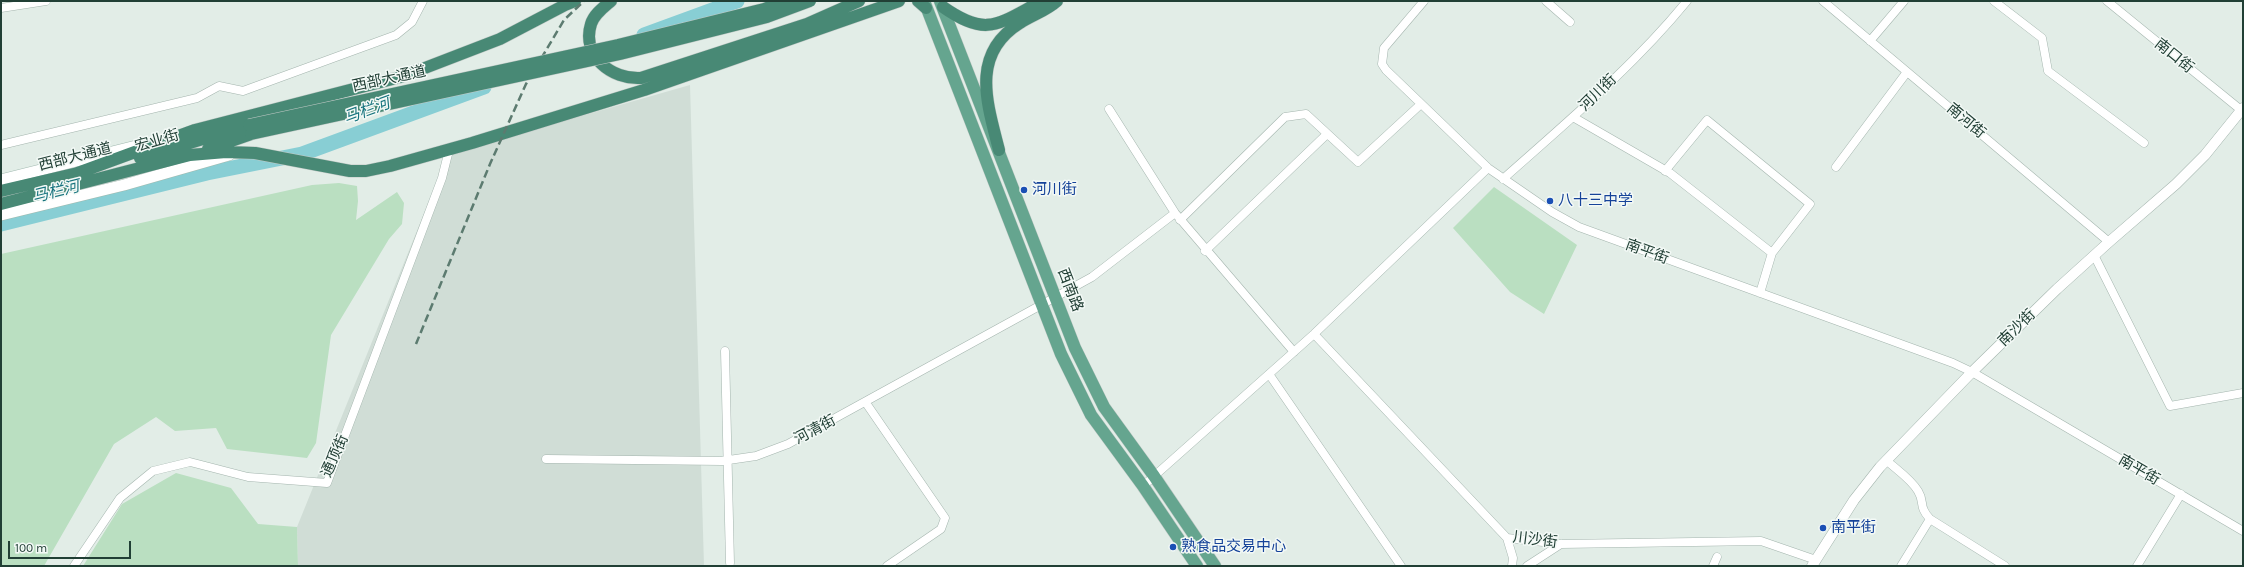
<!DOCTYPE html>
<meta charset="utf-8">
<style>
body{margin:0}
#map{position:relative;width:2244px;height:567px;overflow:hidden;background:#e2ede7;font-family:Karla,sans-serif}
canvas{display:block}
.frame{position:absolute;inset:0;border:2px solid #213f35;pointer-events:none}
.scale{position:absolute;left:8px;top:541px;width:123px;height:18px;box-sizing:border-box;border:2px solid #213f35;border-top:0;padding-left:5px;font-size:12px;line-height:14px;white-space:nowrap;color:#213f35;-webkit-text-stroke:3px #f3f9f6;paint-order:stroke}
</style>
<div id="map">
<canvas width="2244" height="567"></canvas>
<div class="frame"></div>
<div class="scale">100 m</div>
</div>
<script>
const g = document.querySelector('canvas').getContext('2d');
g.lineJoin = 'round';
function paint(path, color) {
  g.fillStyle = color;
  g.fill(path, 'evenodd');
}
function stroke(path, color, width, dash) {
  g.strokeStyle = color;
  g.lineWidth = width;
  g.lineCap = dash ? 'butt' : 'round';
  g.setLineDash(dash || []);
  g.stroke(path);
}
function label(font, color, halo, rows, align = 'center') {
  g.font = font + ' Karla,"Noto Sans SC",sans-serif';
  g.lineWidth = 3;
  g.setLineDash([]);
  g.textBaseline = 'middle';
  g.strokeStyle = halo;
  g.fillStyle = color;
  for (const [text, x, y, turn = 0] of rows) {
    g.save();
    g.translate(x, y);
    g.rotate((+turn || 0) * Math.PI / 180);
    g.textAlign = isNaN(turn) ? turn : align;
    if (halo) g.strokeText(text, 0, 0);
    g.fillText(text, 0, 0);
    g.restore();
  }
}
const built = new Path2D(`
 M690,85L704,566H298L297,527L448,154Z`);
const green = new Path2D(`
 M339,183L357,186L358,201L356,220L397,192L404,203L402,224L389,239L331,335L316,443L307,458L227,449L216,428L175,431L156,417L114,444L44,566H1V254L312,185Z
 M1494,187L1577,245L1544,314L1510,292L1453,228Z
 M176,473L231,488L258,524L297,527L298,566H83L122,504Z`);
const river = new Path2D(`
 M644,35L737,1
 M1,224L207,173L302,154L484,87`);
const minor = new Path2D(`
 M1424,1L1384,48L1382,64L1386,70L1488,168L1552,212L1579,227L1953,363L1972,372L2243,531
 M1546,1L1570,22
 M1823,1L2109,242
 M1994,1L2042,38L2048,71L2144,143
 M2107,1L2241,110
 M1,8L46,1
 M1870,41L1904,1
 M1109,109L1175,213L1294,352
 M1573,117L1670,173L1772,253
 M1,145L197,98L219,86L243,91L396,35L412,22L423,1
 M1836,167L1907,72
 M1665,171L1707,120L1810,204L1772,253L1760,293
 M1503,179C1567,122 1633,67 1687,1
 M1180,220L1285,117L1306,114L1358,162L1421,104
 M1205,251L1327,134
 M2094,255L2170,406L2243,393
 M1314,334L1507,538L1561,544L1761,541L1816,560
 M725,351L730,563
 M1269,374L1401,566
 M866,403L945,518L941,529L887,566
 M546,459L722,461L756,456L788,444L1092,277L1175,213
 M1886,460C1897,470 1911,479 1918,491C1925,502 1918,506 1930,519L2005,566
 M1143,486L1314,334L1488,168
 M1507,538L1513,558L1512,566
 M74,566L120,498L153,471L190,462L248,477L327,483L442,178L449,150
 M1527,566L1561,544
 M1713,566L1717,557
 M1901,566L1930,519
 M2137,566L2181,494`);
const tertiary = new Path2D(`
 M1812,566L1854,500L1880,467L1972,372L2057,289L2109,242L2176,184L2205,155L2243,108`);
const secondary = new Path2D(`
 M1,180L136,146
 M1,215L124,185L229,155`);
const primary = new Path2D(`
 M924,1L1061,354L1091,415L1143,486L1197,566
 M940,1L1075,348L1104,407L1154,476L1215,566`);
const trunk = new Path2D(`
 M611,1C604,7 594,14 591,24C581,56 612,80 641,78L807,24L859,1
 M918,1L926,8
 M943,7C987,38 998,24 1042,1
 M208,149L251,134
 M999,150C987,103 970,54 1020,23C1032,15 1046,11 1057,1
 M140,158L249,125
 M75,174L195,130L404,76L500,39L565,5L575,1
 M1,191L82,172
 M1,204L190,155L226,152L255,153L350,171H366L390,166L472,143L644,90L899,1`);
const rail = new Path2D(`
 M416,344L490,164L526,84L564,20L584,1`);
const trunkBridge = new Path2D(`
 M249,125L618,45L764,9L785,1
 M251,134L620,54L767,17L810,1`);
const markers = [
 [1024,190,4,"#1a4fb4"],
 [1550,201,4,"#1a4fb4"],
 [1823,528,4,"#1a4fb4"],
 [1173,547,4,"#1a4fb4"]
];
const streetNames = [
 ["南口街",2174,56,39],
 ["西部大通道",389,79,-12],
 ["河川街",1598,93,-44],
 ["南河街",1966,121,40],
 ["宏业街",157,141,-16],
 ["西部大通道",75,157,-14],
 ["南平街",1647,252,20],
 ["西南路",1070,290,69],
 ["南沙街",2017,328,-44],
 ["河清街",815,430,-28],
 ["通顶街",335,456,-66],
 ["南平街",2139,470,30],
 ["川沙街",1535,540,7]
];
const transitNames = [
 ["河川街",1032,190],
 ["八十三中学",1558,201],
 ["南平街",1831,528],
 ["熟食品交易中心",1181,547]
];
const waterNames = [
 ["马栏河",367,111,-20],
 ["马栏河",56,192,-14]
];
paint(built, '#d0ddd6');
paint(green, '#badfc1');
stroke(river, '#88ced4', 15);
stroke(minor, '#a4b5ae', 9);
stroke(tertiary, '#a4b5ae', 11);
stroke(secondary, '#a0b9af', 12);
stroke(primary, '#c1c9c6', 13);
stroke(trunk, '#c1c9c6', 13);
stroke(minor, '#fff', 8);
stroke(tertiary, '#fff', 10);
stroke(secondary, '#fff', 11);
stroke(primary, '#65a58f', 12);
stroke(trunk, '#488975', 12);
stroke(rail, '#5c7b70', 2.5, [8, 4]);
stroke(trunkBridge, '#c1c9c6', 13, []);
stroke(trunkBridge, '#488975', 12);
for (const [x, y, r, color] of markers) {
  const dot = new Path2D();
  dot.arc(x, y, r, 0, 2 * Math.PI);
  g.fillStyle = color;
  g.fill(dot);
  stroke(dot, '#f3f9f6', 1.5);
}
label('15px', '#213f35', '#f3f9f6', streetNames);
label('15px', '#164399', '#f3f9f6', transitNames, 'left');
label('italic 16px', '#18747e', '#f3f9f6', waterNames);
</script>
